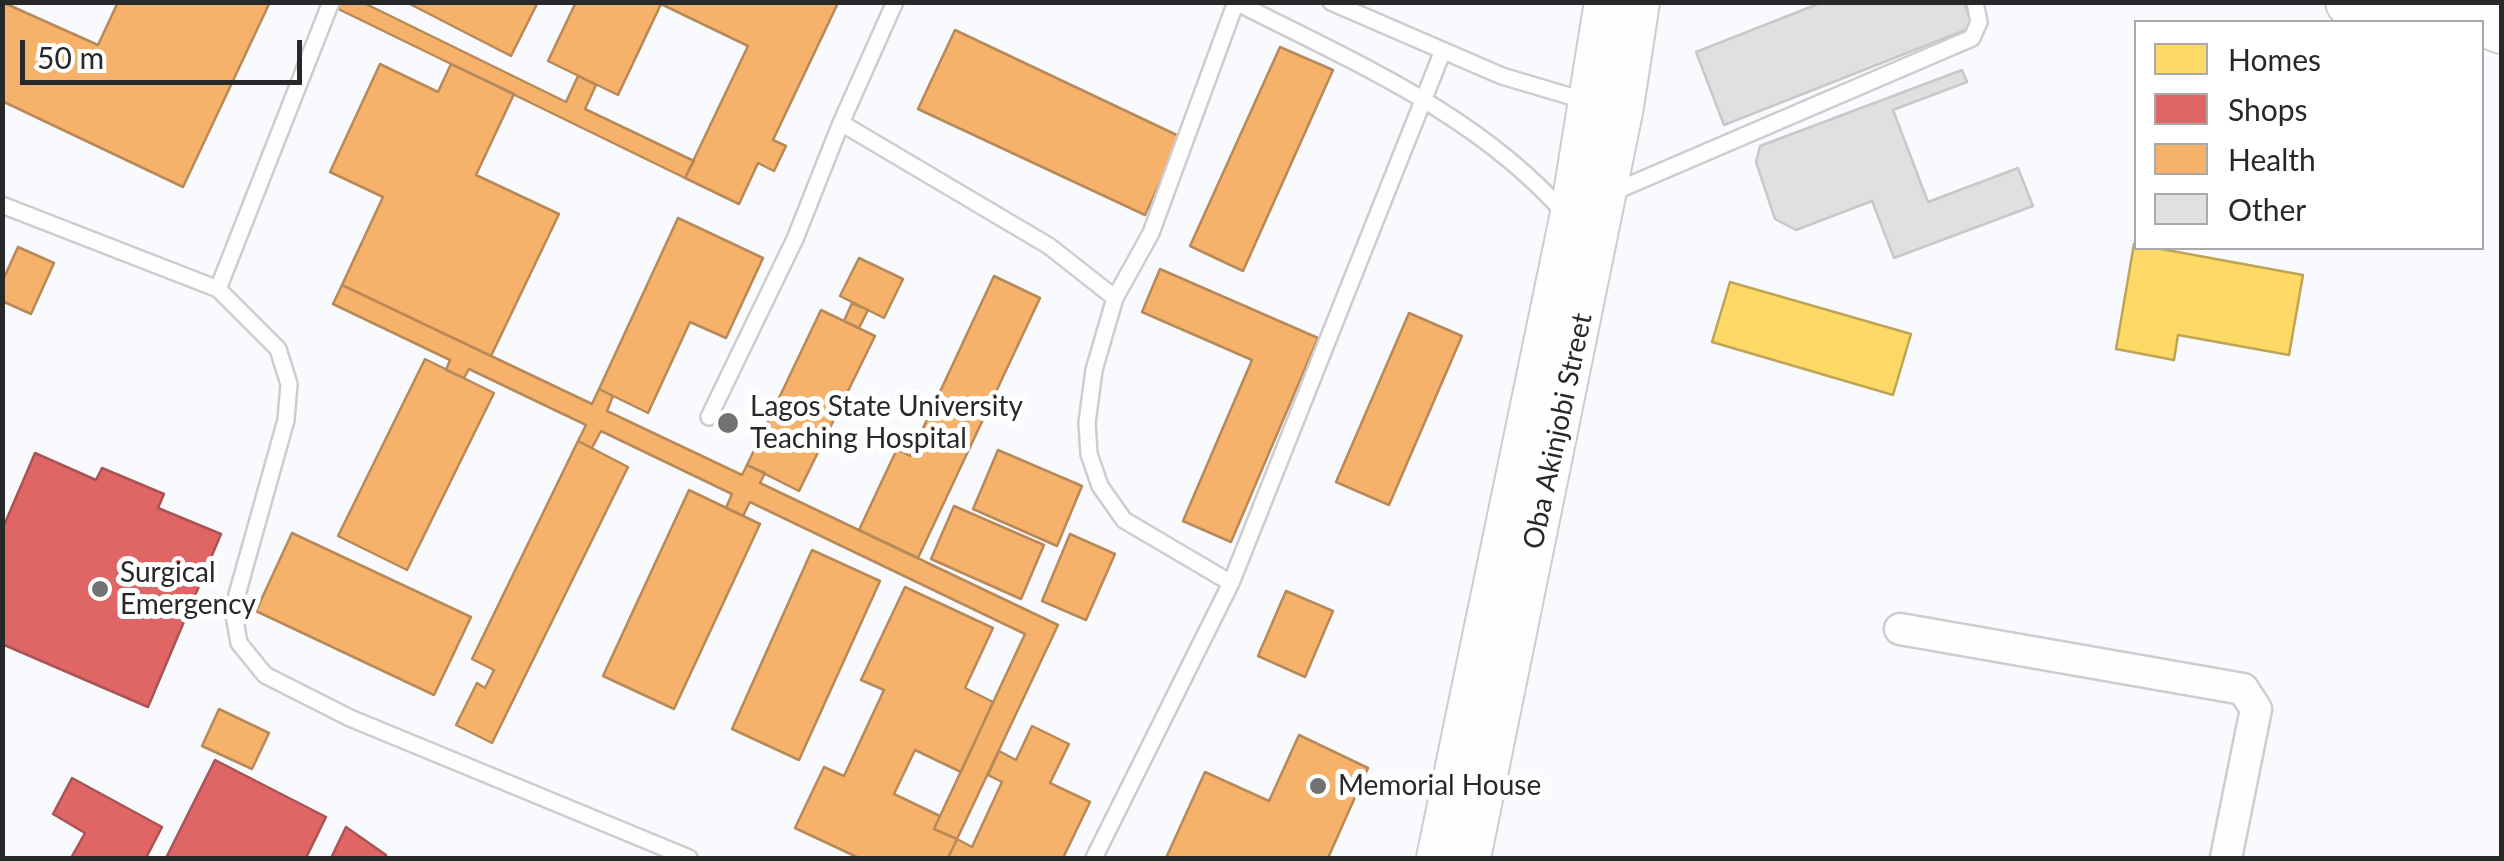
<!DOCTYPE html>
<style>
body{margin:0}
#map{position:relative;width:2504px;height:861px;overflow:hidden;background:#f8fafd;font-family:Lato,sans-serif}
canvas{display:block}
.frame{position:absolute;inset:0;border:5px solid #27282a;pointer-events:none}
.legend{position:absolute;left:2134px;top:20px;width:350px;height:230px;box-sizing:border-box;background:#fff;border:2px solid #a9a9aa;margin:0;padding:12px 18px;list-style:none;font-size:30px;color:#27282a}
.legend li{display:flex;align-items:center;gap:20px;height:50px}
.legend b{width:50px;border:2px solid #a9a9aa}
.scale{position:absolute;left:20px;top:40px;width:282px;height:45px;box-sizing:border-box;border:5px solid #27282a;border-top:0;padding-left:12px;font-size:30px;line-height:35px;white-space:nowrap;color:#27282a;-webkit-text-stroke:8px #fff;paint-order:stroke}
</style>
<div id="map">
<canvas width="2504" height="861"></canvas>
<div class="frame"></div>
<ul class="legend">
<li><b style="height:28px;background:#ffd966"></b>Homes</li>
<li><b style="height:28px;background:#e06666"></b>Shops</li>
<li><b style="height:28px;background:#f6b26b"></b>Health</li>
<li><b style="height:28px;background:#e0e0e1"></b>Other</li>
</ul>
<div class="scale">50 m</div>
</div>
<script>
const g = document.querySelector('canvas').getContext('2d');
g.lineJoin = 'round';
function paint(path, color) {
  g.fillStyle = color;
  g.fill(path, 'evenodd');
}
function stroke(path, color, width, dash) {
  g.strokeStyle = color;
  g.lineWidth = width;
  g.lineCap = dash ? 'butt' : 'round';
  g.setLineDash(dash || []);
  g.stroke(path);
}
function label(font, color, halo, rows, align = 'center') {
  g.font = font + ' Lato,sans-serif';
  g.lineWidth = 10;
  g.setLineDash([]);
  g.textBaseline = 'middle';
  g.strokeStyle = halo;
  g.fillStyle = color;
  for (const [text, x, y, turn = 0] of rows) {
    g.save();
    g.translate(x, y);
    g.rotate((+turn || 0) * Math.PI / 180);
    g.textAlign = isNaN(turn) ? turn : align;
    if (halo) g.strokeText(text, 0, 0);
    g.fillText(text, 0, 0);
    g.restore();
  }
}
const homes = new Path2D(`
 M2134,244L2303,275L2289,355L2178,335L2174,360L2116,349Z
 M1730,282L1911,334L1893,395L1712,342Z`);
const shops = new Path2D(`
 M35,453L96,480L102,468L164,494L158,508L221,534L148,707L2,644V530Z
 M215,760L326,817L306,858H166Z
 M72,778L162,827L146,858H71L85,833L53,814Z
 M346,827L386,855L384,858H331Z`);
const health = new Path2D(`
 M2,2L98,45L118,2H270L183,187L2,101Z
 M324,2H362L566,102L578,76L596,85L585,109L694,161L685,178Z
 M406,2H538L511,56Z
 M576,2H836L838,3L773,140L786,146L774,171L758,163L739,204L685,178L748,46L661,4L618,95L548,61Z
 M955,30L1181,137L1145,215L918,109Z
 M1280,47L1333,70L1243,271L1190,246Z
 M380,64L438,92L451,64L514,94L476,175L559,214L491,356L342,285L383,197L330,172Z
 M678,218L763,258L726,338L690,322L648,413L599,389Z
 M18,247L54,263L31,314L2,301V282Z
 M859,258L903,279L884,318L840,296Z
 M1160,269L1318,338L1231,542L1183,521L1252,360L1142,312Z
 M994,276L1040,298L918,558L859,530L897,449L910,456Z
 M342,285L592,404L599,389L613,396L607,411L742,475L747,465L765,473L760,483L1058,625L957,839L934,829L1025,634L750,502L743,516L726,508L732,494L601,431L592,448L578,441L586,425L469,369L464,378L446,370L450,360L333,304Z
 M852,303L868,310L859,328L844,321Z
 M821,310L875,336L799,491L747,465Z
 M1409,313L1462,336L1389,505L1336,482Z
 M425,359L494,393L407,570L338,536Z
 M578,441L628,467L492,743L456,725L477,683L485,688L494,670L472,659Z
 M998,450L1082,486L1057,546L973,509Z
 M689,490L760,524L674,709L603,676Z
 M954,506L1044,545L1021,599L931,559Z
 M292,533L471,617L434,695L256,611Z
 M1070,534L1115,554L1086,620L1042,601Z
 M812,550L880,581L799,760L732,729Z
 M905,587L993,628L965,688L993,702L961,772L915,750L894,794L940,816L934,829L957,839L948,858H859L795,828L824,767L844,776L884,690L861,680Z
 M1286,591L1333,611L1305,677L1258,656Z
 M219,709L269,733L252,769L202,746Z
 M1032,726L1069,744L1050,783L1090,802L1063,858H948L957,839L972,847L1002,782L988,775L999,751L1016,760Z
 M1299,735L1368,768L1328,858H1166L1205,772L1269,801Z`);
const building = new Path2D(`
 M1823,2H1964L1973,27L1724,125L1696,52Z
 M1962,70L1967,82L1893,110L1928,202L2018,168L2033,206L1894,258L1872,201L1796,230L1775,219L1756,162L1760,146Z`);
const service = new Path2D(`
 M895,2L841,123L1049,246L1115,298
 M1236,2C1353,62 1478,114 1566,215
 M1331,2L1502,76L1586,101
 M1611,193L1972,38L1979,22L1975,2
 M2,205L218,289L278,349L289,384L286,420L233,609L239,643L265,675L350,718L689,858
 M218,289L331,2
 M709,417L795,239L841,123
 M1231,583L1124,520L1100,486L1089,454L1087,423L1094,370L1115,298L1151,233L1236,2
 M1094,858L1231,583L1442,53`);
const minor = new Path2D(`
 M1900,629L2243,689L2256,709L2226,858`);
const tertiary = new Path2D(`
 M1436,858L1569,218L1604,2
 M1471,858L1624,107L1640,2`);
const primary = new Path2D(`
 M2350,2L2403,22
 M2431,2L2502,29`);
const markers = [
 [728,423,12,"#707274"],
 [100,589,10,"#707274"],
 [1318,786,10,"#707274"]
];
const poiNames = [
 ["Lagos State University",750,407],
 ["Teaching Hospital",750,439],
 ["Surgical",120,573],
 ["Emergency",120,605],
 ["Memorial House",1338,786]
];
const streetNames = [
 ["Oba Akinjobi Street",1558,431,-78]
];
paint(homes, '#ffd966');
stroke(homes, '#bea454', 2.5);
paint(shops, '#e06666');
stroke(shops, '#a85354', 2.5);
paint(health, '#f6b26b');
stroke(health, '#b88958', 2.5);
paint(building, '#e0e0e1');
stroke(building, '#c8c8c9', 2.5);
stroke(service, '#cdcdd0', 20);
stroke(minor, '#cdcdd0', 35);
stroke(tertiary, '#cdcdd0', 42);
stroke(primary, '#cdcdd0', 52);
stroke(service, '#fefeff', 15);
stroke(minor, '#fefeff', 30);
stroke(tertiary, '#fefeff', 38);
stroke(primary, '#fefeff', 48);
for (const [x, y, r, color] of markers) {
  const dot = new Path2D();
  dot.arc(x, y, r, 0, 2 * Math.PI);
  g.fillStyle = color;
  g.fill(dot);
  stroke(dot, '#fff', 4);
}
label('28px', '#27282a', '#fff', poiNames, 'left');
label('28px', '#27282a', '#fff', streetNames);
</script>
